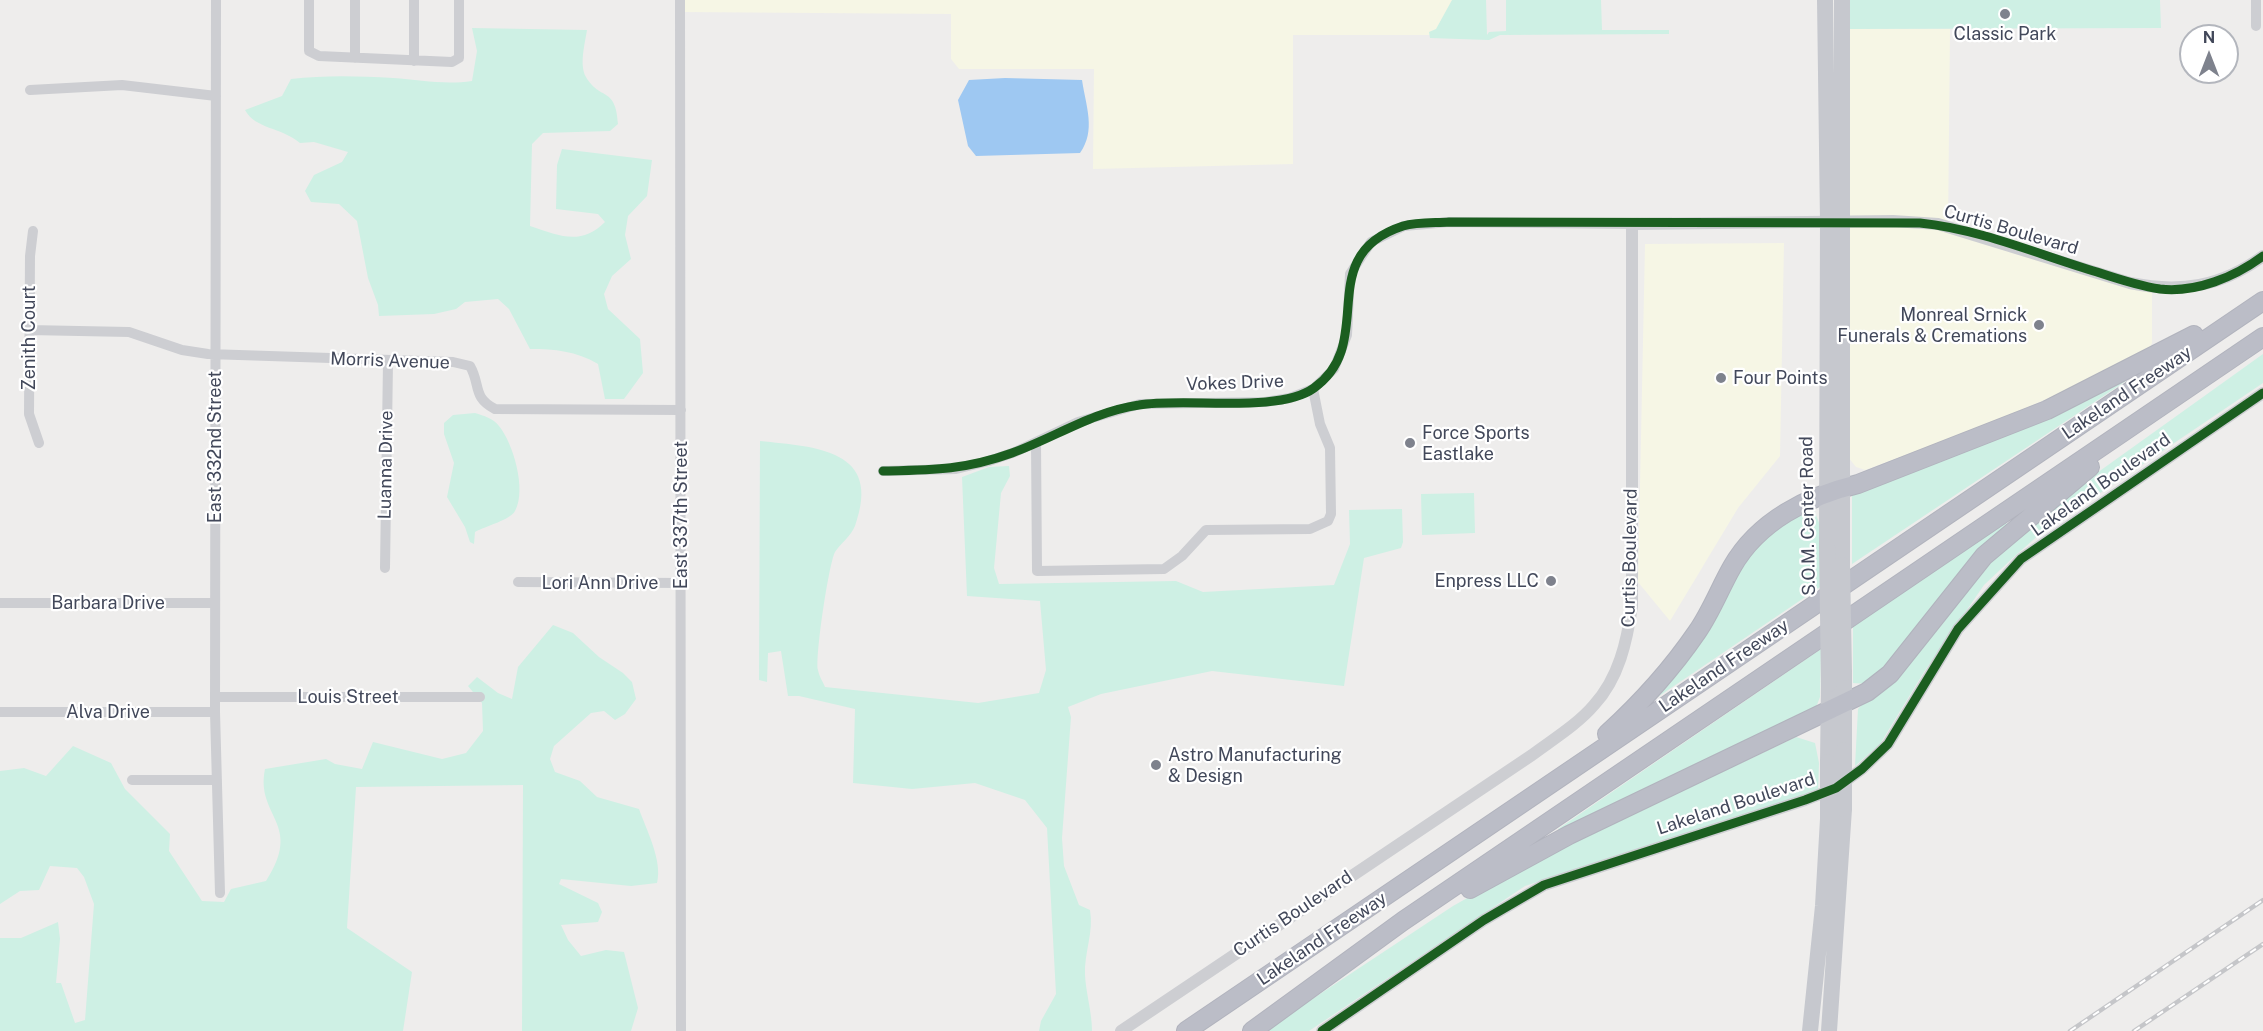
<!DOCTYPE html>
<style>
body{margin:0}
#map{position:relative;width:2263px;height:1031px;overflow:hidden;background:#eeedec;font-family:"Public Sans",sans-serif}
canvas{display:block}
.north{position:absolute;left:2179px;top:24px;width:60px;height:60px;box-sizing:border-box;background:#fff;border:2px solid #b3b6bd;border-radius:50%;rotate:0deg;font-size:16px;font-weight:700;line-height:24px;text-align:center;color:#42485a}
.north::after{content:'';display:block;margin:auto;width:21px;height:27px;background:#7e828d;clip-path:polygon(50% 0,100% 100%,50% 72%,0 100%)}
</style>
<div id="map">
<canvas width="2263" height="1031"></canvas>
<div class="north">N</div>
</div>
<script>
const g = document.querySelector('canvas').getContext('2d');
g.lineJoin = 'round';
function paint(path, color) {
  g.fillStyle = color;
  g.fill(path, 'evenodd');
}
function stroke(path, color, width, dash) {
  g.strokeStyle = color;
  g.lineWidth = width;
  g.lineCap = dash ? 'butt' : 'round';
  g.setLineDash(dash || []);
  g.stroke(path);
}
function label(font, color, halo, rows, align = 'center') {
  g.font = font + ' "Public Sans",sans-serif';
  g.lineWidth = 4.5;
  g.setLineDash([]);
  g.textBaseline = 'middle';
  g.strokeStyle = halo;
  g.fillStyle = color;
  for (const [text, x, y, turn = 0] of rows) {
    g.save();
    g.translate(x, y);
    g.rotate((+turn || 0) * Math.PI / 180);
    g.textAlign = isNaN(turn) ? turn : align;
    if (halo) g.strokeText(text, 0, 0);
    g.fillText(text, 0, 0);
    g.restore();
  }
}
const commercial = new Path2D(`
 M682,0H1486V35H1293V164L1093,169L1094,69H959L951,59V14L682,12Z
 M1849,29H1950L1948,232L2152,292V343L2146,356L1984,426L1865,470L1856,467L1848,457Z
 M1784,243L1780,456L1738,508L1670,621L1638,582L1645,244Z`);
const green = new Path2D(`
 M1452,0H1486L1487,35L1489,32L1506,31V0H1601L1602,30H1669V34L1500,35L1489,40L1430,38L1429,32L1436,29Z
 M1849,0H2160L2161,28L1849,29Z
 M472,28L587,30C585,43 579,65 586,77C600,101 616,86 618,124L610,131L543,133L532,144L530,226C560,236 581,246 605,222L598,214L556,209L557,165L562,149L652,160L647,196L628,216L625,235L631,259L612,276L604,294L608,309L640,339L643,373L624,399H605L598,364C576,351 555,349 530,349L509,309L498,299L465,302L456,309L434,314L379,316L378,305L368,278L357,221L339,204L311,202L305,191L314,175L342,162L348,152L314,142L300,143C281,127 255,129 245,110L282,96L291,79C324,75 359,76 393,78C420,80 445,85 472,81L477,51Z
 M2263,354V383L2041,533L2016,555L1984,585L1924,672L1880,744L1855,766L1858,709L1986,561L2062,498Z
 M2124,377L2126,381L1852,564V494Z
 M475,413C484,416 493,418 499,426C513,443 527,490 515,511C510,520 486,526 475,532L474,544L470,542L465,527L447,497L454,463L444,434V423L453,415Z
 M760,441C816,447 883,449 855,526C851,536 841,543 835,552C829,563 815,656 818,670C819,676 823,682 825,687L978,703L1039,693L1046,670L1040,601L967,596L962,477L989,467L1009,466L1010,476L1001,493L994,568L999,584L1176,581L1203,592L1334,585L1350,544L1349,510L1402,509L1403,542L1401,548L1364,558L1344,686L1212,671L1101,694L1068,707L1071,717L1062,838L1064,866L1079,905L1090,910C1094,932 1084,953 1085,975C1086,994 1092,1012 1092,1031H1039L1041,1021L1056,994L1047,828L1025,800L975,783L912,789L853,783L855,709L799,696H788L781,651L768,653L767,682L759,680Z
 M1474,493L1475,533L1422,535L1421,494Z
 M1814,510L1820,525V587L1643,707L1746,551L1801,512Z
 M2005,521L2008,526L1902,655L1867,684L1853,683V626Z
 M553,625L573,633L599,657L623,673L632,682L636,699L625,714L615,720L604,711L591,713L554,746L550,759L555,772L580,781L597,797L639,809C646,829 663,861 657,883L631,886L561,879L559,884L598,903L602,912L598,922L561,925L568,940L581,956L606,950L624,952L638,1008L631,1031H522L523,785L356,787L347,928L412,972L403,1031H0V938H21L58,922L60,939L56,983H61L75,1023L85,1020L94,904L84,877L77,868L50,866L39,890L20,891L0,904V771L24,768L46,776L73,746L111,763L125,789L170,834L169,851L202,901L224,902L231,889L266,881C304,823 255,817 265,769L326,759L335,764L362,769L373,742L442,759L466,753L483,731L482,703L468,686L477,677L498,693L512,699L518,667Z
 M1821,649L1820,697L1815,710L1561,832L1558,829Z
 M1796,737L1815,743L1819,763L1818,790L1525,886L1309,1031H1264L1453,906L1531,862Z`);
const water = new Path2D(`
 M1005,78L1082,80C1086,107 1096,130 1080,153L976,156L968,146L958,100L969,80Z`);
const minor = new Path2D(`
 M216,0L215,712L220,893
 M309,0V51L319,56L452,62L459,58V0
 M414,0V61
 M680,0L681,1031
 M2256,0V26
 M355,58V0
 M30,90L122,85L216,96
 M33,231L30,256L29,414L39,443
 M29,330L129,332L182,350L208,354L453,362L470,366C481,385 472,397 495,409L681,410
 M1036,442L1037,571L1164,569L1182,556L1206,530L1310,529L1328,521L1331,514L1330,448L1320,424L1313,389
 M883,471L956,469L989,461L1015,452L1078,422L1140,404L1265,402L1290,398L1313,389L1334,369L1347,335L1350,274L1371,242L1404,226L1449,222L1632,224
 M385,568L388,362
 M518,582L681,583
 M0,603H215
 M215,697H480
 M0,712H215
 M132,780H217`);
const tertiary = new Path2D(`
 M1121,1031L1532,755C1552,740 1578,724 1594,705C1619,678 1627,641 1632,606V224L1893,221L1938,224L2130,283C2180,293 2221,287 2263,256
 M1322,1031L1484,920L1544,885L1805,800L1836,788L1862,769L1888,744L1958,629L2021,559L2263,393`);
const primary = new Path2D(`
 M1825,0L1828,222L1827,546
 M1842,565V0
 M1844,673V750
 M1828,762L1829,684
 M1810,1031L1823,906L1828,819
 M1829,1031L1844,809`);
const motorway = new Path2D(`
 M1607,734C1641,703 1671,670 1697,632C1711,612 1720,588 1732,567C1758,521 1808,496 1858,484L2047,410L2194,335
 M1470,889L1569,835L1867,692L1890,674L1984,556L2090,467
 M1186,1031L2263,301
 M1252,1031L1403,921L2263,337`);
const rail = new Path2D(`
 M2070,1031L2263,900
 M2134,1031L2263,944`);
const primaryBridge = new Path2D(`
 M1827,546L1829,684
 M1842,565L1844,673
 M1844,809V750
 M1828,819V762`);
const cycleway = new Path2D(`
 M883,471C932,470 965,470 1012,453C1056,437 1092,412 1139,405C1185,397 1278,414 1314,388C1379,342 1311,256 1403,226C1417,222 1434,223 1449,222L1920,223C1980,229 2040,255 2097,272C2118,279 2139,286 2160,289C2196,293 2235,277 2263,256
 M1322,1031L1484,920L1544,885L1805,800L1836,788L1862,769L1888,744L1958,629L2021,559L2263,393`);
const markers = [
 [2005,14,6,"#7e828d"],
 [2039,325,6,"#7e828d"],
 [1721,378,6,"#7e828d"],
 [1410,443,6,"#7e828d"],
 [1551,581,6,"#7e828d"],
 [1156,765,6,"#7e828d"]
];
const poiNames = [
 ["Classic Park",2005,34,"center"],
 ["Monreal Srnick",2027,315,"right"],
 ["Funerals & Cremations",2027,336,"right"],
 ["Four Points",1733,378],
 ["Force Sports",1422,433],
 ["Eastlake",1422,454],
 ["Enpress LLC",1539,581,"right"],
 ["Astro Manufacturing",1168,755],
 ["& Design",1168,776]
];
const streetNames = [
 ["Curtis Boulevard",2011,230,16],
 ["Zenith Court",29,338,-90],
 ["Morris Avenue",390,361,2],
 ["Vokes Drive",1235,383,-2],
 ["Lakeland Freeway",2127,393,-34],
 ["East 332nd Street",215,447,-90],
 ["Luanna Drive",386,465,-89],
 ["Lakeland Boulevard",2101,485,-35],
 ["East 337th Street",681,515,-90],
 ["S.O.M. Center Road",1808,516,-91],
 ["Curtis Boulevard",1630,558,-89],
 ["Lori Ann Drive",600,583],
 ["Barbara Drive",108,603],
 ["Lakeland Freeway",1724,666,-34],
 ["Louis Street",348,697],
 ["Alva Drive",108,712],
 ["Lakeland Boulevard",1736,804,-18],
 ["Curtis Boulevard",1293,914,-34],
 ["Lakeland Freeway",1322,939,-34]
];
paint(commercial, '#f6f6e5');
paint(green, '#cef0e4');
paint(water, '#9ec8f2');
stroke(motorway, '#b1b3bd', 20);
stroke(minor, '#cdced2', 10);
stroke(tertiary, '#cdced2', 12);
stroke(primary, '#c6c8ce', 16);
stroke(motorway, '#bbbdc7', 18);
stroke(rail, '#c5c6c9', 4.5);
stroke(rail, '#fff', 2, [7]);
stroke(primaryBridge, '#c6c8ce', 16);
stroke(cycleway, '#1b5e20', 9);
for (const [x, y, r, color] of markers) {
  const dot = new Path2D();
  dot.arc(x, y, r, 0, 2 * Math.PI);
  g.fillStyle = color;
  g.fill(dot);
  stroke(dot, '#fff', 2);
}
label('18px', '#42485a', '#fff', poiNames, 'left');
label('18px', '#42485a', '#fff', streetNames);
</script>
